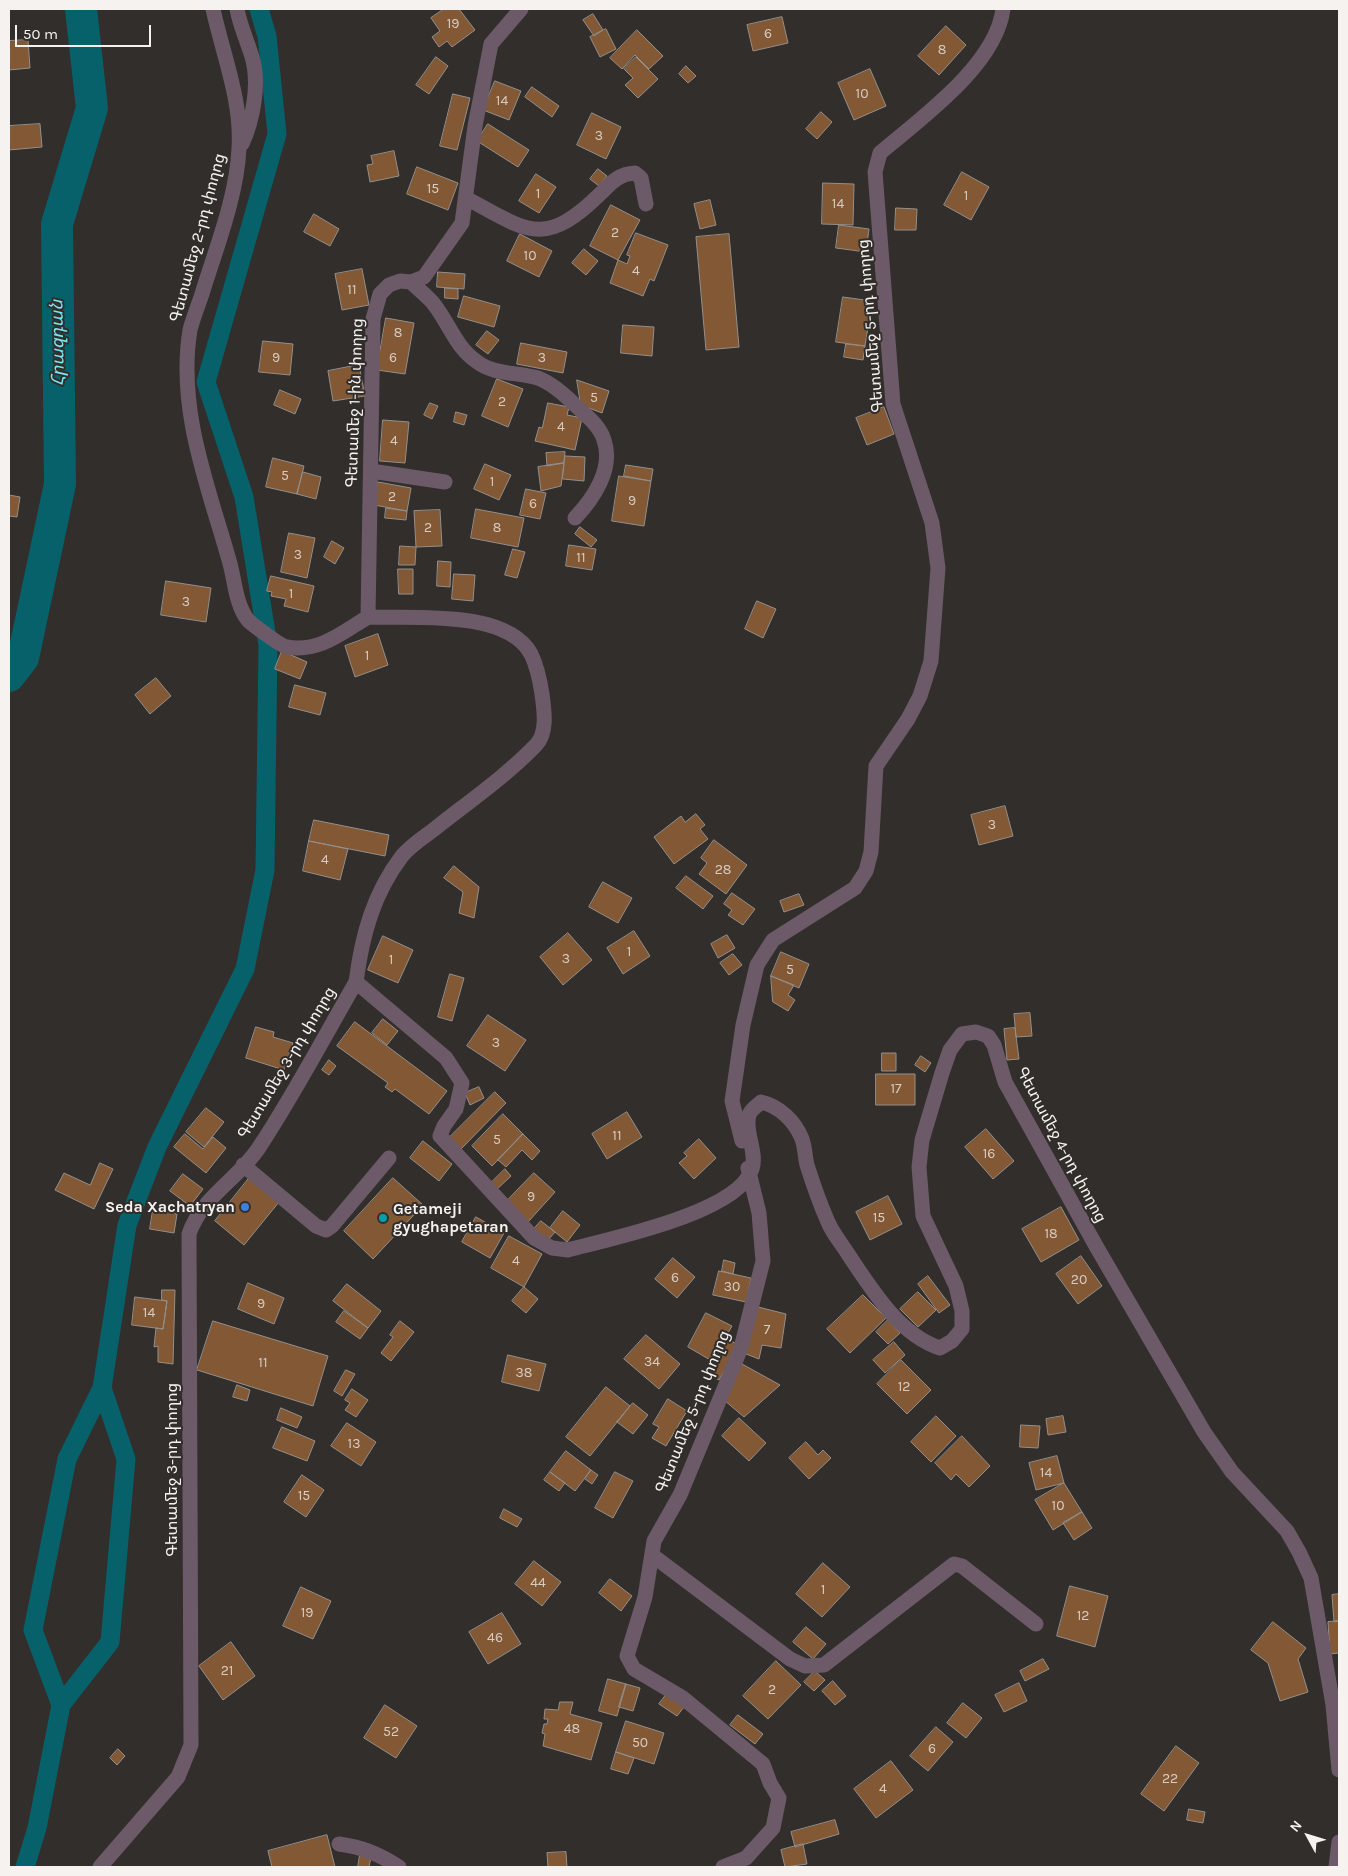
<!DOCTYPE html>
<meta charset="utf-8">
<style>
body{margin:0}
#map{position:relative;width:1348px;height:1876px;overflow:hidden;background:#322e2b;font-family:Karla,sans-serif}
canvas{display:block}
.frame{position:absolute;inset:0;border:10px solid #f5f2f0;pointer-events:none}
.north{position:absolute;left:1283px;top:1811px;width:50px;height:50px;-webkit-text-stroke:4px #322e2b;paint-order:stroke;rotate:309deg;font-size:14px;font-weight:700;line-height:20px;text-align:center;color:#f5f2f0}
.north::after{content:'';display:block;margin:auto;width:18px;height:22px;background:#f5f2f0;clip-path:polygon(50% 0,100% 100%,50% 72%,0 100%)}
.scale{position:absolute;left:15px;top:25px;width:136px;height:22px;box-sizing:border-box;border:2px solid #f5f2f0;border-top:0;padding-left:6px;font-size:15px;line-height:18px;white-space:nowrap;color:#f5f2f0;-webkit-text-stroke:4px #322e2b;paint-order:stroke}
</style>
<div id="map">
<canvas width="1348" height="1876"></canvas>
<div class="frame"></div>
<div class="north">N</div>
<div class="scale">50 m</div>
</div>
<script>
const g = document.querySelector('canvas').getContext('2d');
g.lineJoin = 'round';
function stroke(path, color, width, dash) {
  g.strokeStyle = color;
  g.lineWidth = width;
  g.lineCap = dash ? 'butt' : 'round';
  g.setLineDash(dash || []);
  g.stroke(path);
}
function paint(path, color) {
  g.fillStyle = color;
  g.fill(path, 'evenodd');
}
function label(font, color, halo, rows, align = 'center') {
  g.font = font + ' Karla,"Noto Sans Armenian",sans-serif';
  g.lineWidth = 4;
  g.setLineDash([]);
  g.textBaseline = 'middle';
  g.strokeStyle = halo;
  g.fillStyle = color;
  for (const [text, x, y, turn = 0] of rows) {
    g.save();
    g.translate(x, y);
    g.rotate((+turn || 0) * Math.PI / 180);
    g.textAlign = isNaN(turn) ? turn : align;
    if (halo) g.strokeText(text, 0, 0);
    g.fillText(text, 0, 0);
    g.restore();
  }
}
const canal = new Path2D(`
 M61,1705L33,1630L67,1459L102,1388L127,1225L157,1147L245,969L265,870L268,645L244,497L206,382L277,134L267,36L259,9
 M25,1867L37,1828L61,1705L110,1642L126,1459L102,1388`);
const river = new Path2D(`
 M9,676L23,658L60,484L57,224L92,108L81,9`);
const building = new Path2D(`
 M444,9H459L475,30L452,47L447,41L439,47L432,37L440,31L431,18Z
 M593,14L603,30L594,36L583,20Z
 M782,17L788,43L753,51L747,25Z
 M946,26L966,45L939,75L918,56Z
 M606,29L616,49L600,57L590,37Z
 M637,30L663,56L649,69L635,55L622,69L610,58Z
 M28,40L30,68L9,70V41Z
 M436,57L448,66L429,94L416,85Z
 M636,57L658,79L638,98L625,85L633,78L624,69Z
 M686,66L696,76L688,83L679,74Z
 M870,69L886,106L854,120L838,83Z
 M495,81L521,91L509,120L483,110Z
 M532,87L559,106L552,117L525,97Z
 M453,94L470,98L457,150L440,146Z
 M821,112L832,122L817,139L806,129Z
 M592,113L621,127L606,159L577,145Z
 M40,124L42,147L9,150V126Z
 M488,124L529,150L518,167L477,141Z
 M394,151L399,176L370,182L367,165L373,164L371,156Z
 M417,167L458,183L448,210L407,194Z
 M598,169L607,176L599,186L590,179Z
 M962,172L989,187L971,220L944,205Z
 M536,174L556,187L539,213L519,201Z
 M823,183L854,184L853,225L822,224Z
 M710,200L716,225L700,229L694,204Z
 M611,205L640,220L618,260L590,246Z
 M896,208L917,209L916,230H895Z
 M314,214L339,229L330,246L304,232Z
 M839,225L869,229L866,252L836,248Z
 M636,233L668,245L654,281L650,279L643,296L610,283L618,260L627,264L630,256L627,255Z
 M520,234L552,251L539,277L507,261Z
 M729,234L739,347L706,350L696,237Z
 M584,249L598,261L586,275L572,263Z
 M362,269L369,305L342,310L335,274Z
 M438,272L465,274L464,289L437,287Z
 M445,288L458,289V299L445,298Z
 M464,296L500,306L494,327L458,317Z
 M843,297L872,301L865,346L836,342Z
 M386,318L414,323L405,374L377,370Z
 M623,325L654,327L652,356L621,353Z
 M487,331L499,340L488,354L476,345Z
 M263,341L293,344L290,375L259,372Z
 M521,343L567,352L563,373L517,364Z
 M846,344L865,346L863,360L844,357Z
 M359,365L365,396L333,401L328,371Z
 M497,379L523,389L508,427L482,416Z
 M577,380L609,391L602,413L581,405Z
 M280,390L301,399L295,414L274,405Z
 M430,403L438,406L432,419L424,415Z
 M548,403L569,407L567,415L582,418L575,450L535,441L539,427L542,428Z
 M884,407L894,434L867,445L856,418Z
 M456,412L467,415L464,425L454,422Z
 M383,420L409,422L405,463L380,461Z
 M565,452L564,463L547,466L546,453Z
 M565,456L585,457L584,481L563,479Z
 M273,458L304,466L297,494L266,487Z
 M564,463L561,486L541,491L538,467Z
 M485,464L511,475L499,500L474,489Z
 M626,465L653,469L651,481L624,476Z
 M303,472L321,477L316,499L297,494Z
 M619,476L651,481L644,526L612,521Z
 M378,482L411,488L407,511L374,505Z
 M526,489L546,493L540,519L520,515Z
 M9,495L20,497L17,517L9,516Z
 M386,508L407,511L406,520L385,518Z
 M476,509L524,518L518,547L471,538Z
 M440,510L442,546L416,547L414,511Z
 M580,527L597,540L591,547L575,534Z
 M289,533L315,538L307,578L281,572Z
 M332,541L344,548L335,564L324,557Z
 M569,545L596,549L592,570L566,566Z
 M400,546L416,547L415,565H399Z
 M513,549L525,552L517,578L505,575Z
 M438,561L451,562L450,587L437,586Z
 M398,569H413V594H399Z
 M454,574L475,575L473,601L452,599Z
 M271,576L314,586L308,612L284,606L286,599L271,596L272,592L267,591Z
 M166,581L211,588L206,622L161,615Z
 M757,601L776,609L763,638L745,629Z
 M378,634L388,665L355,677L345,646Z
 M282,651L307,662L300,679L275,669Z
 M156,678L171,696L150,714L135,695Z
 M295,685L326,693L320,715L289,707Z
 M1005,806L1013,836L979,845L971,815Z
 M696,814L705,825L700,829L708,839L674,864L654,837L681,816L685,822Z
 M314,820L389,835L385,856L309,841Z
 M714,840L747,865L726,894L699,874L707,863L701,858Z
 M309,841L348,849L340,880L303,871Z
 M454,866L479,887L474,918L459,913L463,892L444,878Z
 M686,876L713,896L703,909L676,888Z
 M603,882L632,898L618,923L589,907Z
 M732,893L755,909L743,925L728,915L732,910L724,904Z
 M799,894L804,905L784,912L780,901Z
 M634,931L650,956L623,974L607,948Z
 M568,933L592,960L563,985L540,957Z
 M727,935L735,948L718,958L711,944Z
 M383,936L413,950L398,983L368,970Z
 M781,952L809,964L799,988L771,976Z
 M733,954L742,965L729,975L720,963Z
 M450,974L464,978L452,1021L438,1017Z
 M771,976L794,985L788,995L795,1000L788,1011L773,1002Z
 M1030,1013L1032,1036L1016,1037L1014,1014Z
 M488,1015L526,1040L505,1071L467,1046Z
 M383,1019L398,1031L387,1045L372,1033Z
 M355,1022L447,1091L429,1114L395,1089L392,1092L385,1087L388,1083L337,1046Z
 M256,1027L274,1032L273,1037L293,1043L284,1070L246,1058Z
 M1015,1028L1019,1059L1007,1060L1004,1029Z
 M882,1053H896V1071H882Z
 M921,1056L931,1063L925,1072L915,1065Z
 M329,1060L336,1066L329,1075L322,1070Z
 M876,1074H915V1105H876Z
 M479,1087L484,1098L470,1105L465,1093Z
 M495,1092L506,1103L461,1149L450,1137Z
 M206,1108L224,1122L204,1147L186,1132Z
 M627,1112L642,1137L607,1159L592,1134Z
 M503,1114L523,1134L492,1166L472,1146Z
 M986,1129L1014,1161L993,1179L965,1147Z
 M185,1134L203,1149L213,1137L226,1148L206,1173L174,1147Z
 M523,1134L540,1151L532,1160L522,1150L506,1167L498,1160Z
 M699,1139L716,1158L694,1179L679,1163L687,1156L684,1153Z
 M423,1141L452,1164L439,1181L410,1158Z
 M100,1163L113,1169L94,1209L55,1190L64,1173L90,1185Z
 M505,1169L511,1176L495,1191L489,1185Z
 M534,1173L555,1192L528,1222L506,1202Z
 M183,1174L203,1189L190,1206L170,1191Z
 M250,1177L279,1202L244,1245L215,1221Z
 M393,1178L423,1205L373,1259L344,1231Z
 M888,1196L902,1224L870,1240L856,1212Z
 M1061,1207L1079,1240L1041,1262L1022,1229Z
 M153,1210L177,1214L174,1233L150,1229Z
 M563,1211L580,1225L567,1242L550,1228Z
 M476,1217L504,1233L490,1258L462,1242Z
 M541,1221L555,1232L548,1240L534,1229Z
 M509,1236L542,1254L524,1287L491,1268Z
 M1081,1256L1102,1286L1078,1304L1056,1274Z
 M673,1258L695,1277L677,1298L655,1279Z
 M724,1260L735,1263L733,1274L722,1271Z
 M719,1271L751,1278L746,1302L713,1295Z
 M928,1276L950,1305L939,1313L918,1284Z
 M248,1283L284,1298L274,1324L238,1309Z
 M347,1284L381,1311L368,1328L333,1301Z
 M524,1287L538,1299L526,1313L512,1301Z
 M162,1290H175L173,1364L158,1362V1346L154,1347L156,1328L163,1329L167,1301L162,1300Z
 M918,1292L936,1310L918,1327L900,1309Z
 M863,1295L886,1318L850,1353L827,1329Z
 M135,1297L167,1301L163,1329L132,1325Z
 M754,1306L786,1314L781,1348L762,1345L759,1359L746,1354Z
 M344,1311L368,1328L360,1339L336,1322Z
 M706,1313L732,1326L712,1361L688,1347Z
 M888,1320L900,1333L888,1344L876,1332Z
 M213,1321L328,1356L313,1406L197,1370Z
 M400,1321L414,1332L391,1361L381,1353L393,1337L390,1335Z
 M646,1335L680,1364L659,1389L624,1359Z
 M725,1338L739,1345L719,1380L706,1373Z
 M894,1342L905,1355L885,1373L873,1360Z
 M508,1355L546,1364L539,1391L502,1382Z
 M901,1360L931,1390L907,1414L877,1384Z
 M742,1364L780,1385L744,1417L724,1400Z
 M346,1370L355,1374L342,1396L334,1391Z
 M237,1385L250,1390L247,1401L233,1397Z
 M606,1387L630,1406L590,1456L566,1437Z
 M352,1389L368,1400L356,1417L345,1410L350,1403L345,1400Z
 M668,1399L687,1411L666,1446L652,1438L659,1427L653,1424Z
 M633,1403L648,1415L633,1434L617,1422Z
 M281,1408L302,1417L297,1428L277,1420Z
 M936,1416L956,1436L931,1462L911,1442Z
 M1063,1416L1066,1432L1048,1435L1046,1419Z
 M739,1418L766,1443L749,1461L722,1436Z
 M347,1423L376,1442L361,1466L331,1446Z
 M1021,1425L1040,1426L1038,1448L1020,1447Z
 M282,1427L315,1441L307,1461L273,1448Z
 M962,1436L990,1466L969,1487L956,1474L951,1480L935,1463Z
 M806,1442L818,1455L823,1450L831,1458L809,1479L789,1458Z
 M566,1451L591,1470L575,1491L550,1472Z
 M1057,1456L1064,1483L1036,1490L1029,1463Z
 M591,1470L598,1475L592,1484L585,1479Z
 M550,1472L565,1483L559,1491L544,1480Z
 M615,1472L633,1481L613,1518L595,1508Z
 M302,1475L324,1490L306,1517L284,1502Z
 M1064,1483L1082,1512L1053,1530L1035,1500Z
 M504,1509L522,1519L517,1527L500,1518Z
 M1082,1512L1092,1528L1074,1540L1063,1523Z
 M534,1561L561,1582L542,1606L515,1584Z
 M823,1563L850,1587L822,1617L796,1594Z
 M610,1579L632,1596L621,1611L599,1593Z
 M1070,1586L1108,1596L1095,1647L1057,1636Z
 M301,1587L331,1601L313,1639L283,1626Z
 M1339,1594V1621L1334,1622L1332,1595Z
 M502,1613L521,1644L488,1664L469,1632Z
 M1339,1621V1653L1330,1654L1328,1622Z
 M1273,1622L1306,1648L1298,1659L1308,1692L1280,1701L1268,1663L1251,1650Z
 M806,1627L826,1644L813,1659L793,1642Z
 M231,1642L255,1676L223,1700L199,1666Z
 M1043,1659L1049,1669L1025,1681L1020,1671Z
 M776,1661L801,1685L768,1719L743,1696Z
 M815,1671L825,1680L814,1691L804,1682Z
 M608,1679L626,1684L617,1716L599,1711Z
 M833,1681L846,1696L835,1705L822,1691Z
 M1019,1683L1027,1701L1004,1712L995,1695Z
 M626,1684L640,1688L633,1711L619,1707Z
 M666,1695L684,1707L677,1716L659,1704Z
 M560,1702H573L570,1714L602,1723L591,1760L543,1746L545,1734L542,1733L544,1724H547L548,1719H544L545,1709L558,1710Z
 M963,1703L982,1718L966,1738L947,1723Z
 M385,1705L417,1726L396,1758L364,1738Z
 M738,1715L763,1734L755,1744L730,1725Z
 M626,1721L664,1733L654,1764L616,1752Z
 M936,1727L953,1742L928,1771L910,1756Z
 M1176,1746L1199,1763L1164,1811L1141,1794Z
 M118,1749L125,1756L117,1765L110,1758Z
 M616,1752L634,1758L628,1774L611,1769Z
 M891,1761L913,1790L876,1818L854,1789Z
 M1189,1809L1205,1812L1203,1823L1187,1820Z
 M835,1820L839,1834L795,1847L791,1832Z
 M327,1835L335,1867H272L268,1851Z
 M803,1844L807,1864L785,1867L781,1850Z
 M566,1852L567,1867H548L547,1853Z
 M360,1855L371,1857L369,1867H358Z`);
const minor = new Path2D(`
 M213,9C223,55 242,101 239,148C237,196 216,248 202,294C198,306 193,318 190,330C177,409 208,486 229,560C235,580 235,602 247,619C251,624 281,646 287,647C319,653 343,632 368,617
 M237,9C240,26 247,40 252,57C260,83 253,120 242,144
 M466,198C527,231 544,249 600,194C611,183 618,174 635,173L641,178L646,204
 M411,282C418,289 427,296 433,303C449,323 455,346 476,361C493,375 518,372 538,378C551,383 565,395 575,405C585,414 600,426 604,440C614,469 593,499 575,518
 M371,471L445,482
 M368,617L373,319L380,294L389,285L400,281L411,282L424,277L462,223L475,126L491,44L521,9
 M356,982L446,1058L462,1083L456,1109L444,1126L440,1136L534,1238L552,1248L568,1250C609,1239 738,1213 752,1169C758,1151 742,1127 750,1113C752,1109 758,1105 761,1102C779,1106 795,1121 802,1139C805,1147 805,1157 807,1165C813,1184 820,1204 828,1222C833,1234 842,1244 848,1254C871,1288 899,1335 940,1348L952,1341L962,1329V1311L956,1286L923,1216L919,1167L922,1140L942,1073L950,1050L962,1034L976,1032L988,1036L994,1045L1005,1082L1096,1246L1204,1432L1232,1472L1287,1531L1299,1552L1311,1578L1333,1705L1339,1770
 M742,1141L732,1101L743,1025L757,965L773,940L855,888L866,871L871,852L876,766L908,719L920,696L931,661L938,568L932,523L893,404L875,172L880,153C921,118 996,65 1003,9
 M243,1165L316,1226L326,1230L332,1226L389,1158
 M652,1555L790,1659L805,1666L824,1665L954,1564L962,1566L1036,1624
 M339,1844C362,1847 379,1854 399,1867
 M100,1867L178,1777L191,1745L189,1234C201,1197 240,1178 260,1146C295,1093 324,1037 356,982C362,936 373,894 402,856C411,845 426,836 437,827C470,801 506,776 536,745C548,732 544,710 542,694C540,681 537,666 531,654C506,609 413,619 368,617
 M723,1867L746,1858L773,1828L779,1798L770,1783L763,1764L683,1698L634,1669L627,1656L645,1597L654,1541L680,1495L741,1348L763,1261L759,1213L748,1168
 M1336,1867L1339,1842`);
const markers = [
 [245,1207,5,"#3f7fe0"],
 [383,1218,5,"#0f9aa8"]
];
const numberNames = [
 ["19",453,24],
 ["6",768,34],
 ["8",942,50],
 ["10",862,94],
 ["14",502,101],
 ["3",599,136],
 ["15",433,189],
 ["1",538,194],
 ["1",966,196],
 ["14",838,204],
 ["2",615,233],
 ["10",530,256],
 ["4",636,271],
 ["11",352,290],
 ["8",398,333],
 ["9",276,358],
 ["6",393,358],
 ["3",542,358],
 ["5",594,398],
 ["2",502,402],
 ["4",561,427],
 ["4",394,441],
 ["5",285,476],
 ["1",492,482],
 ["2",392,497],
 ["9",632,501],
 ["6",533,504],
 ["2",428,528],
 ["8",497,528],
 ["3",298,555],
 ["11",581,558],
 ["1",291,594],
 ["3",186,602],
 ["1",367,656],
 ["3",992,825],
 ["4",325,860],
 ["28",723,870],
 ["1",629,952],
 ["3",566,959],
 ["1",391,960],
 ["5",790,970],
 ["3",496,1043],
 ["17",896,1089],
 ["11",617,1136],
 ["5",497,1140],
 ["16",989,1154],
 ["9",531,1197],
 ["15",879,1218],
 ["18",1051,1234],
 ["4",516,1261],
 ["6",675,1278],
 ["20",1079,1280],
 ["30",732,1287],
 ["9",261,1304],
 ["14",149,1313],
 ["7",767,1330],
 ["34",652,1362],
 ["11",263,1363],
 ["38",524,1373],
 ["12",904,1387],
 ["13",354,1444],
 ["14",1046,1473],
 ["15",304,1496],
 ["10",1058,1506],
 ["44",538,1583],
 ["1",823,1590],
 ["19",307,1613],
 ["12",1083,1616],
 ["46",495,1638],
 ["21",227,1671],
 ["2",772,1690],
 ["48",572,1729],
 ["52",391,1732],
 ["50",640,1743],
 ["6",932,1749],
 ["22",1170,1779],
 ["4",883,1789]
];
const streetNames = [
 ["Գետամեջ 2-րդ փողոց",198,238,-75],
 ["Գետամեջ 5-րդ փողոց",871,326,-95],
 ["Գետամեջ 1-ին փողոց",355,403,-88],
 ["Գետամեջ 3-րդ փողոց",287,1063,-59],
 ["Գետամեջ 4-րդ փողոց",1061,1145,62],
 ["Գետամեջ 5-րդ փողոց",693,1412,-68],
 ["Գետամեջ 3-րդ փողոց",172,1470,-90]
];
const poiNames = [
 ["Seda Xachatryan",235,1207],
 ["Getameji",393,1209,"left"],
 ["gyughapetaran",393,1227,"left"]
];
const waterNames = [
 ["Հրազդան",58,343,-91]
];
stroke(canal, '#07616a', 19);
stroke(river, '#07616a', 32);
paint(building, '#825835');
stroke(building, '#948f8b', 1);
stroke(minor, '#6c5a69', 15);
for (const [x, y, r, color] of markers) {
  const dot = new Path2D();
  dot.arc(x, y, r, 0, 2 * Math.PI);
  g.fillStyle = color;
  g.fill(dot);
  stroke(dot, '#322e2b', 2);
}
label('14px', '#d8ccc1', null, numberNames);
label('16px', '#f5f2f0', '#322e2b', streetNames);
label('bold 16px', '#f5f2f0', '#322e2b', poiNames, 'right');
label('italic 18px', '#76e8f6', '#322e2b', waterNames);
</script>
